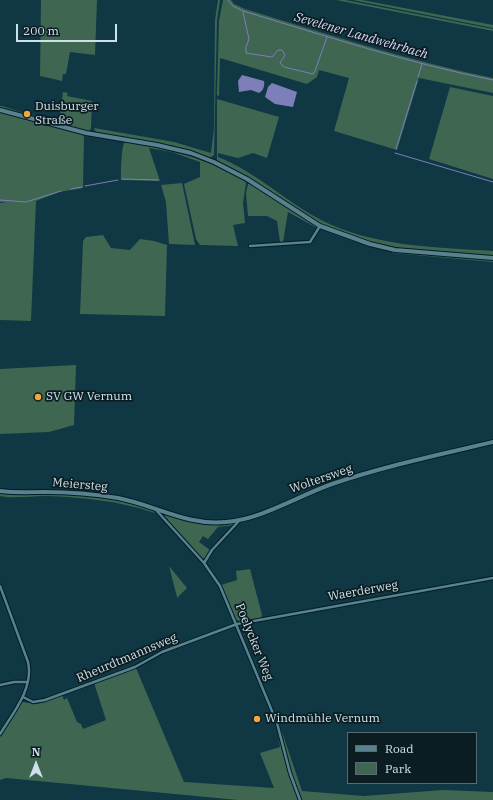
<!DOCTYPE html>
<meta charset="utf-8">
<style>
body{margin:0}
#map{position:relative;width:493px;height:800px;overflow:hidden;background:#0f3844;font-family:"IBM Plex Serif",serif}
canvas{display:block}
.legend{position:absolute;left:347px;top:732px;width:130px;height:52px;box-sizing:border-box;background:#0c1d22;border:1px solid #596b72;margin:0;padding:5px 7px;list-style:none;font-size:12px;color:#cce1e9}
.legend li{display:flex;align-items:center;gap:8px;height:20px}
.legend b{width:20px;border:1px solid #596b72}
.north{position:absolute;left:16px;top:744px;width:40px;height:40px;-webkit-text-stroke:3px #0c1d22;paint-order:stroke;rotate:0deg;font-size:11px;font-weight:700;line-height:16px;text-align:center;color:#cce1e9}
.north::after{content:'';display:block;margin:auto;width:14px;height:18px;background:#cce1e9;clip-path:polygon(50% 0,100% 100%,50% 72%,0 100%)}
.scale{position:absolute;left:16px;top:24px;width:101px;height:18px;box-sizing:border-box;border:2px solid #cce1e9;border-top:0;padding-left:5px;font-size:12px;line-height:14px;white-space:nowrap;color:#cce1e9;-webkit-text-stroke:3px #0c1d22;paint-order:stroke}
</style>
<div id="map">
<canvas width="493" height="800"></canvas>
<ul class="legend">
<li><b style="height:5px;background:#59818e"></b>Road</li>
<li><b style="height:11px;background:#3e6651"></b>Park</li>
</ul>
<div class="north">N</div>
<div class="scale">200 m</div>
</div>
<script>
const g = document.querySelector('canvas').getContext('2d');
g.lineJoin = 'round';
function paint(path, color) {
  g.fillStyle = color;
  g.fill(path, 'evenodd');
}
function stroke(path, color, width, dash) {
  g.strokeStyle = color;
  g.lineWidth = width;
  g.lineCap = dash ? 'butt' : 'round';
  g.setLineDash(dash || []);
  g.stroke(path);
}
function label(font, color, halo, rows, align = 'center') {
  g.font = font + ' "IBM Plex Serif",serif';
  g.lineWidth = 3.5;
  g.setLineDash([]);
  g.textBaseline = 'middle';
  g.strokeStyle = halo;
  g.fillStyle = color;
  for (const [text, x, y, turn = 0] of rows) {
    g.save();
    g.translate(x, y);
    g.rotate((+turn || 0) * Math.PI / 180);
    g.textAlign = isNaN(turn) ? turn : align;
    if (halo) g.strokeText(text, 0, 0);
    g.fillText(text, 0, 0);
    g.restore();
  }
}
const green = new Path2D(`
 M41,0H97L95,55L70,52L66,74H63L62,81L40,76Z
 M218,0H220L217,20L214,155L210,158L173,146L96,133L94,128L174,142L211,153L214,128L215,20Z
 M223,0H231L234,4L245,9C327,34 409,61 493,78V93L419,78L397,150L334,131L349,78L319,70L317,77L307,84L220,58L219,96L217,95L219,21Z
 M336,0H345L493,29V31Z
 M353,0H362L493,25V28Z
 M450,87L493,96V179L429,159Z
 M63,92L68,93L67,96L92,101L91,128L89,132L0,109V106H2L27,114L59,121Z
 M217,99L279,117L267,158L253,153L238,158L218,153V157C256,172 285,201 321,220C375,247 434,247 493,251V256C434,252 372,251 318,223C283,204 253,178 217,161Z
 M0,112L83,134L84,137L83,188L59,192L36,201L31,321L0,320V203H7L0,202Z
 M125,142C168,149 206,158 244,179L246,183L243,203L245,223L233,225L238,246L200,245L196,239L184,184L200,177V162L172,152L149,148L160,181L121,180C121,173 121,145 125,142Z
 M182,183L195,245L169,244L166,202L161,185Z
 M252,183L316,226L317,228L288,212L283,242H280L277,221L267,216H248L246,193L248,184Z
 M103,235L111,248L130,250L140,239L154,241L167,245L165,316L80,314L83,241L86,237Z
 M393,251L493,260V262L392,253Z
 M76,365L74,425L49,432L0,434V369Z
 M0,493C18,496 34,493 52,494C87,495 121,499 154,510L155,513C119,501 83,497 46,496C30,496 16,499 0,496Z
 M166,514C189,522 209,525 233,523L234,525L218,527L208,539L203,536L199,542L210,550L206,557L202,559L167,520L168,519L164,517Z
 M169,566L187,588L177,598V597Z
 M250,569L262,615L261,618L240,621L236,620L221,585L237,580L236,571Z
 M136,668L184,782L274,788L260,753L280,747L278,733L289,774L299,800H238L6,778L0,780V737L22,702L37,704L62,695L64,700L67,698L77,722L81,724L83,729L106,720L95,686V683Z
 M280,726L302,791L364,796L443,790L493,792V800H302L291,772Z`);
const water = new Path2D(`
 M242,75L264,81C265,86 263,91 259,93L251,90L239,92L238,81Z
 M272,83L297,92L293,107L275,104L265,97L268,87Z`);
const stream = new Path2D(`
 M228,0L233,6L243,11C326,36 408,63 493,80
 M243,12L249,39L246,47V53L272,57L278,50H282L285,55L280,63L284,67L313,74L315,71L327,37
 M418,77L422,64
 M396,149L417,81
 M395,153L493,182
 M122,179L158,180
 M85,186L118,180
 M71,189L82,187
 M0,200L26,202L61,191`);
const street = new Path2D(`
 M250,246L310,242L320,226
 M156,510L204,563L220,586L277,723L290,773L300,800
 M204,563L212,550L239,521
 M0,586L28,662C34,688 13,713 0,734
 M0,685L14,682H27
 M23,697L33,702L45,700L135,667L162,652L237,624L493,578`);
const secondary = new Path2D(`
 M0,110L86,133L157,145L191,153L214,162L247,179L320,226L370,244L395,250L493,258
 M0,491C15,493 30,492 45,492C69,492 94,494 118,498C155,505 187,526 226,522C262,519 298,496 332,484C384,466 439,455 493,442`);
const markers = [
 [27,114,4,"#f2a541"],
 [38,397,4,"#f2a541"],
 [257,719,4,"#f2a541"]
];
const poiNames = [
 ["Duisburger",35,107],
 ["Straße",35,121],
 ["SV GW Vernum",46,397],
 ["Windmühle Vernum",265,719]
];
const streetNames = [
 ["Woltersweg",321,479,-19],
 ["Meiersteg",80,485,5],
 ["Waerderweg",363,591,-10],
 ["Poelycker Weg",254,642,68],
 ["Rheurdtmannsweg",127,658,-23]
];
const waterNames = [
 ["Sevelener Landwehrbach",361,36,16]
];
paint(green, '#3e6651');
paint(water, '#7d7fb8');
stroke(stream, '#7d7fb8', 1);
stroke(street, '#011e27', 4.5);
stroke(secondary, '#011e27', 6);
stroke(street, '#59818e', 2.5);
stroke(secondary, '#59818e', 4);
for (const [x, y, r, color] of markers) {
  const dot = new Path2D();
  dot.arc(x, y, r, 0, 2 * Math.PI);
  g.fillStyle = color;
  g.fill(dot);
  stroke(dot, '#0c1d22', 1.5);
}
label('12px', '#cce1e9', '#0c1d22', poiNames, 'left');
label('12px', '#cce1e9', '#0c1d22', streetNames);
label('italic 13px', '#d5d7f9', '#0c1d22', waterNames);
</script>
